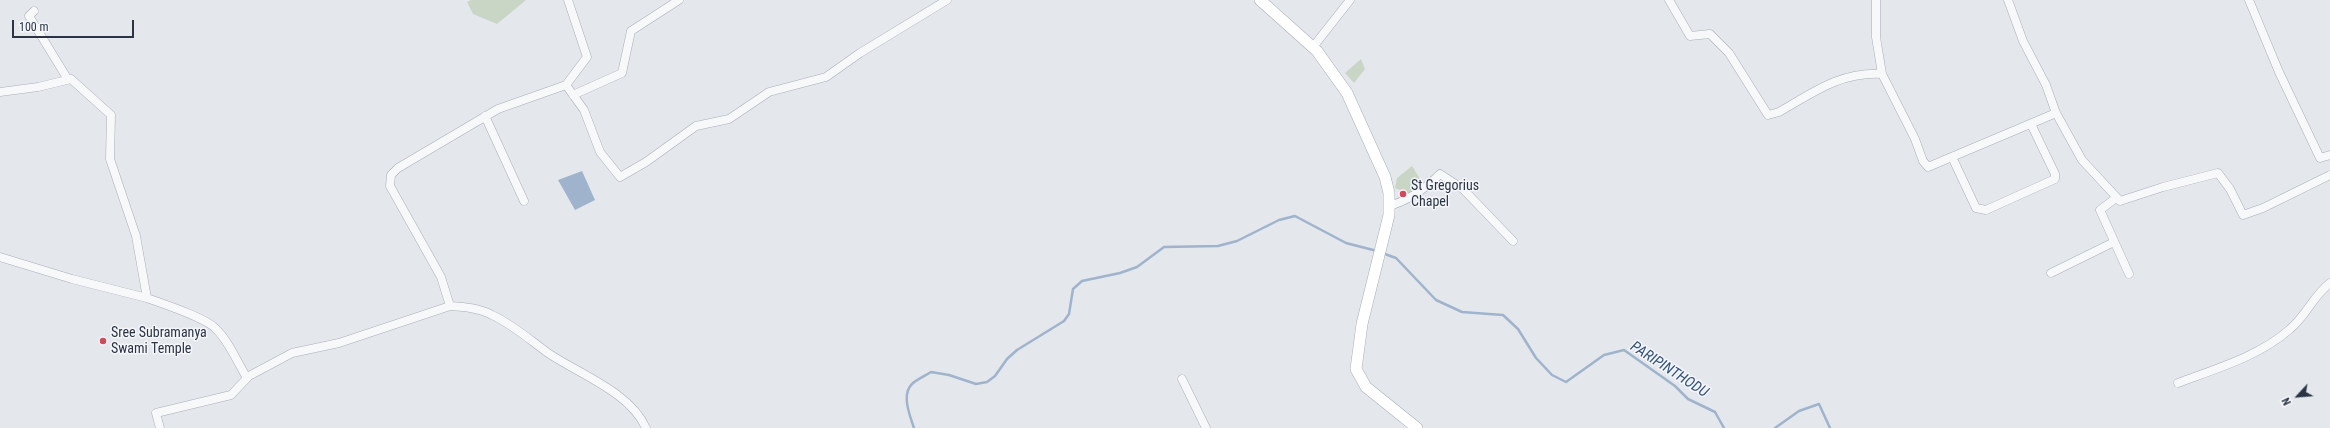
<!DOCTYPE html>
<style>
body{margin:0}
#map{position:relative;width:2330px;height:428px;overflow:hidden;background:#e4e7ec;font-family:"Roboto Condensed",sans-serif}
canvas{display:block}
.north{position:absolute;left:2278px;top:376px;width:40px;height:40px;-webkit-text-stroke:3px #f4f6f9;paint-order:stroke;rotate:244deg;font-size:11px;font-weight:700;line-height:16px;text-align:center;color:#2b3445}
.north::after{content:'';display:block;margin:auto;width:14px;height:18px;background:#2b3445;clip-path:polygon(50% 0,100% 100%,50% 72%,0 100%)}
.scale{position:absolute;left:12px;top:20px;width:122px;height:18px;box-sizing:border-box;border:2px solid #2b3445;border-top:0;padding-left:5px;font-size:12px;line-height:14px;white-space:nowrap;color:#2b3445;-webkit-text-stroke:3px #f4f6f9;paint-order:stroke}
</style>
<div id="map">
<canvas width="2330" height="428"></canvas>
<div class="north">N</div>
<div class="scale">100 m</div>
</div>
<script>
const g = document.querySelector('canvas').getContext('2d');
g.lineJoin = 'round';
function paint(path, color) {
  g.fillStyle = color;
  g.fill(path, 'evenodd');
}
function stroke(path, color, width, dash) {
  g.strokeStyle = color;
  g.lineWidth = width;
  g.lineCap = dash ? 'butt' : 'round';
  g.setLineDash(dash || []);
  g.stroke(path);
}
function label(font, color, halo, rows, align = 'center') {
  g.font = font + ' "Roboto Condensed",sans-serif';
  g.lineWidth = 3;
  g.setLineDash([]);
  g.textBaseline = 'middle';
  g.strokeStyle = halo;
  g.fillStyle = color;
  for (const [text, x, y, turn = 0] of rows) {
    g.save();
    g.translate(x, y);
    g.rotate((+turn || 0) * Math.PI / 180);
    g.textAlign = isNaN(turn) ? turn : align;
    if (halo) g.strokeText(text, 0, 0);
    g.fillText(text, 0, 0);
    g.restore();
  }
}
const green = new Path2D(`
 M471,0H526L497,24L473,14L467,2Z
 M1361,59L1365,69L1354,83L1345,73Z
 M1412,166L1424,185L1410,194L1395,188L1397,178Z`);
const water = new Path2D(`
 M582,171L595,200L575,210L558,180Z`);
const stream = new Path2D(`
 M1382,253L1396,258L1436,300L1462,312L1503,315L1518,329L1536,358L1552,375L1566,382L1604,355L1624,350L1675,386L1688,399L1715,412L1724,428
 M914,428C910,416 901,395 912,384C917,379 925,376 931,372L949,375L976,384L987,382L995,376L1007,359L1017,350L1064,321L1069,314L1073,289L1082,281L1120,273L1137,267L1164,247L1218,246L1237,241L1279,220L1295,216L1346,243L1377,251
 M1775,428L1799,411L1819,404L1830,428`);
const street = new Path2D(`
 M1669,0L1690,36L1710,34L1729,53L1768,115L1779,112C1814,92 1840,72 1882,74
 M1876,0V37L1882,74L1915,139L1923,161L1928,167L2056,113
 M2008,0L2023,41L2046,85L2056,113L2082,160L2120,201L2163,187L2218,173L2230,189L2243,215L2263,208L2330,175
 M2249,0L2279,72L2320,158L2330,155
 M34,11L29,16L67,78
 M1313,47L1350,0
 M566,85L587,57L568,0
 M0,92L38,87L71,79L111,115L110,159L136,236L147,298C163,304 204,317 215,328C229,341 237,362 247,378
 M573,95L622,73L631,31L679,0
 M485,116L524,201
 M1952,157L1976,208L1986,210L2055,179V174L2031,124
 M2120,201L2116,198L2100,210L2129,274
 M1389,206C1410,200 1425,189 1440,174L1463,189L1513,241
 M0,257L72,279L147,298
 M2051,273L2114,242
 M450,306L441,277L390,186L391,175L398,168L498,109L566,85L584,110L600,152L620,177L646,162L696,126L729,119L769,92L826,77L860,53L947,0
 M1182,379L1206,428
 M2178,383C2215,369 2260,356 2290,329C2306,316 2313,296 2330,283
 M160,428L156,413L231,395L249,376L292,353L339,343L450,306C464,307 479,308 492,315C512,324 530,340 548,353C579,374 630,392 646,428`);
const secondary = new Path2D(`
 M1260,0L1317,51L1347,93L1385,177L1389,193V215L1362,324L1356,369L1366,387L1417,428`);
const markers = [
 [1403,194,4,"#d1495b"],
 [103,341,4,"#d1495b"]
];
const poiNames = [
 ["St Gregorius",1411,186],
 ["Chapel",1411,202],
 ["Sree Subramanya",111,333],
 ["Swami Temple",111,349]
];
const waterNames = [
 ["PARIPINTHODU",1669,370,33]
];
paint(green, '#c9d6c5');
paint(water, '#9fb4cc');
stroke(stream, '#9fb4cc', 2.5);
stroke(street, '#a9aeb7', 9);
stroke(secondary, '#a9aeb7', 12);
stroke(street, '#f7f8fa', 8);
stroke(secondary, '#fff', 11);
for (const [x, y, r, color] of markers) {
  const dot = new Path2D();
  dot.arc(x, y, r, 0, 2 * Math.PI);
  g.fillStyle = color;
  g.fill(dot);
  stroke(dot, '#f4f6f9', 1.5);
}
label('14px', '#2b3445', '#f4f6f9', poiNames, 'left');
label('italic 15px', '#34527a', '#f4f6f9', waterNames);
</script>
